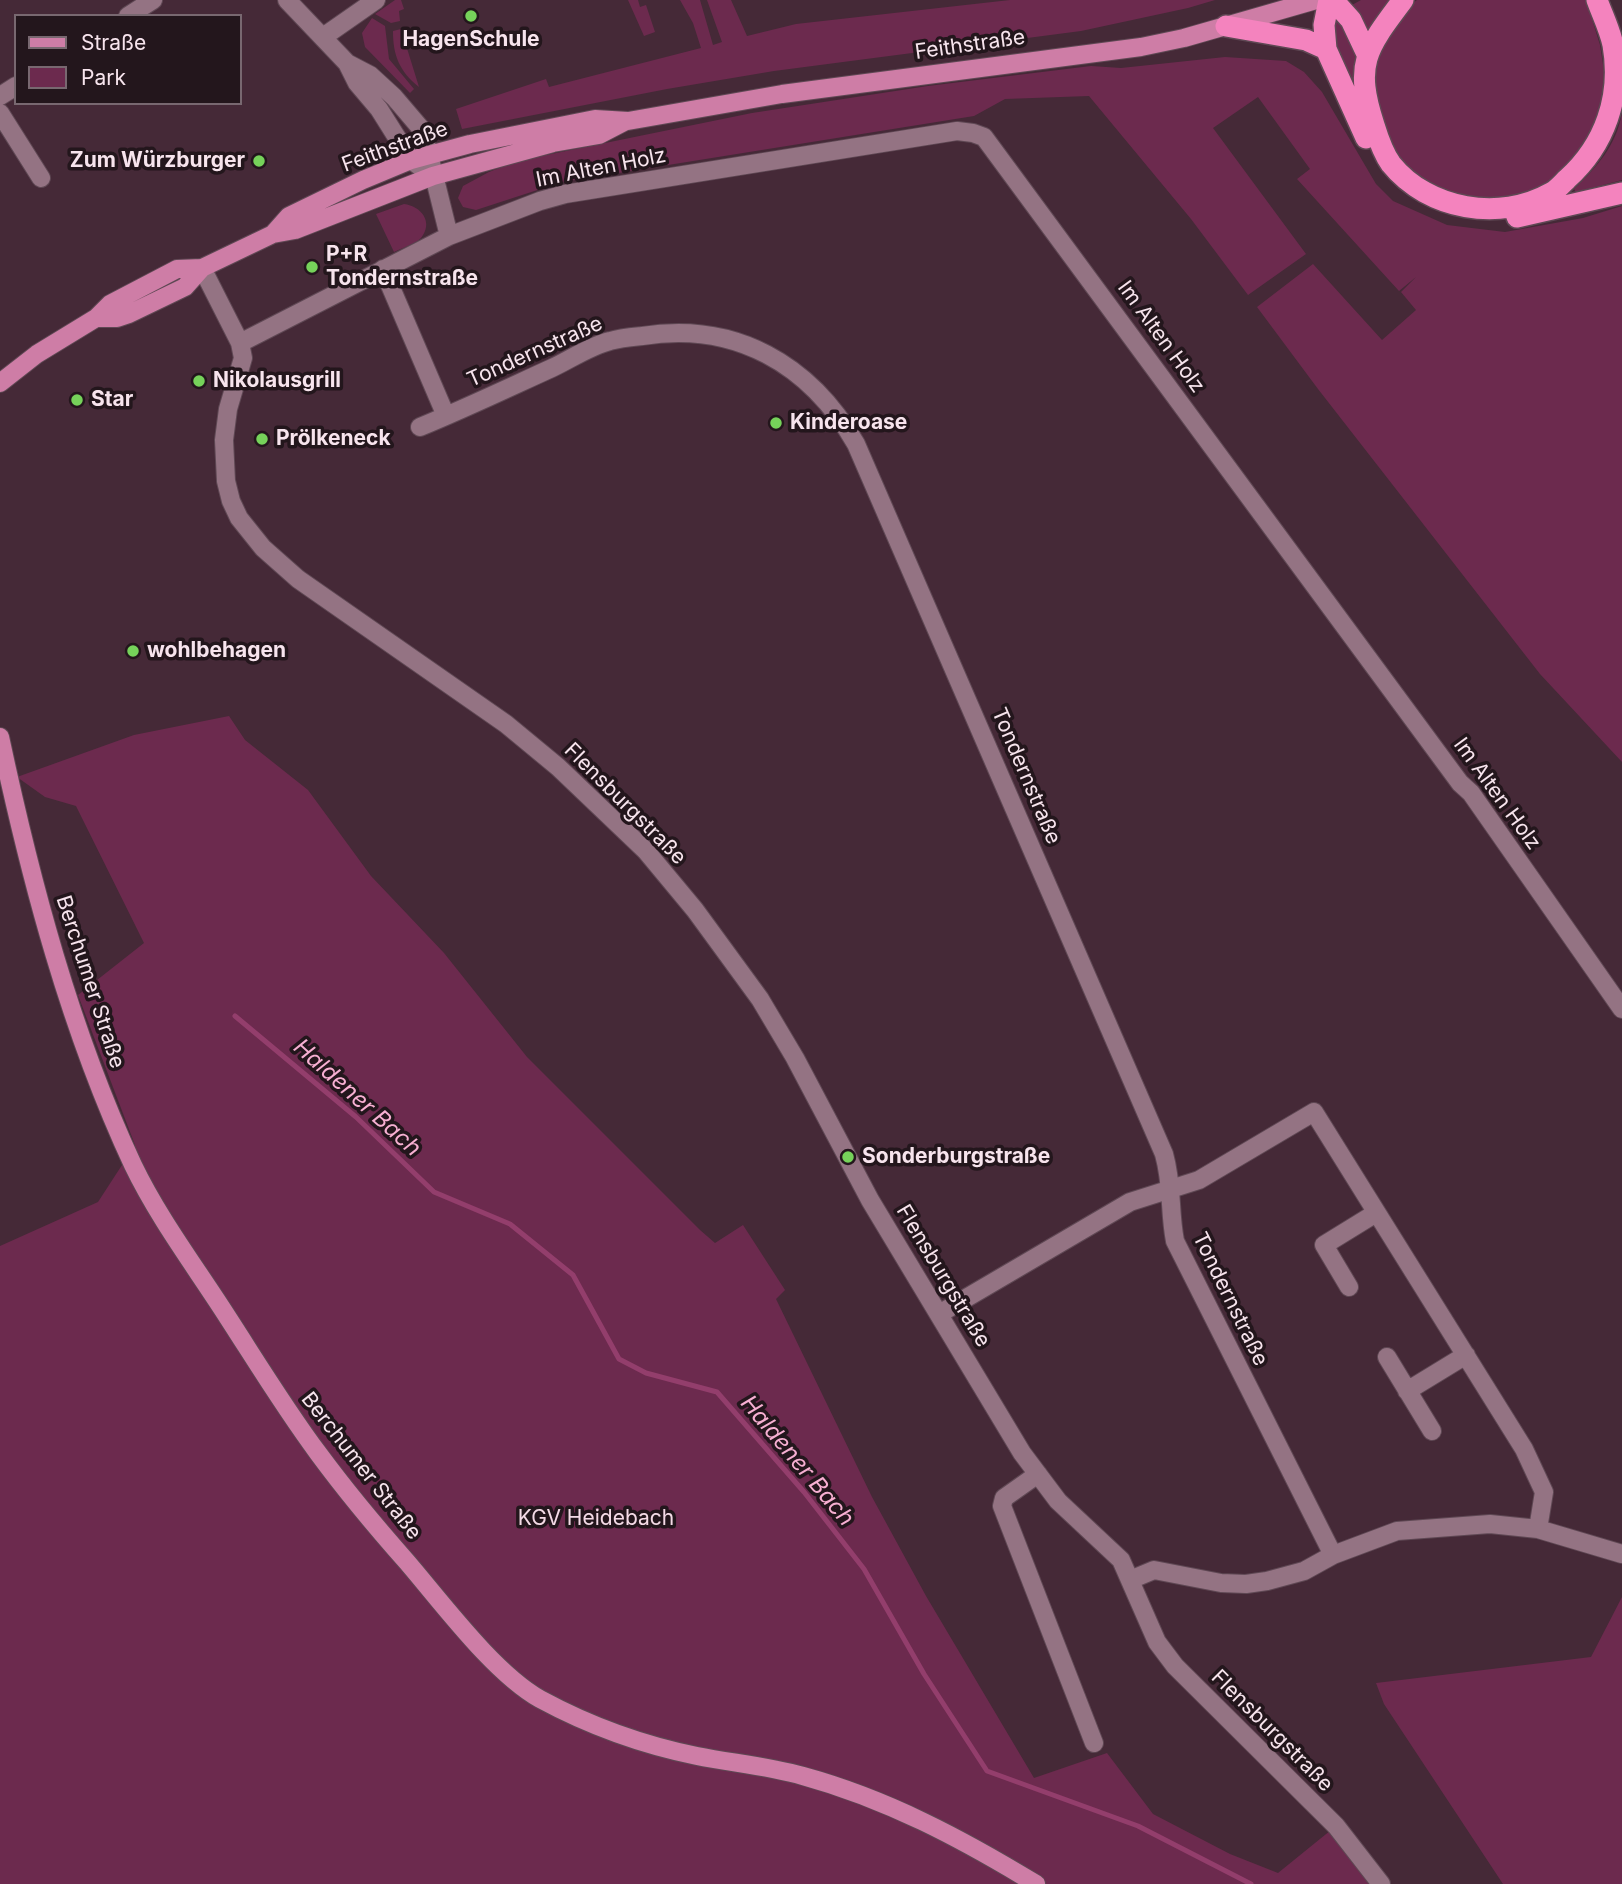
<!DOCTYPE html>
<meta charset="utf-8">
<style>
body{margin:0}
#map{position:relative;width:1622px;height:1884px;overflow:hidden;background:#452937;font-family:Inter,sans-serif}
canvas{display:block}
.legend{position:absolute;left:14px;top:14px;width:228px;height:91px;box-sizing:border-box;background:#23161c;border:2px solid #786870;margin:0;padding:9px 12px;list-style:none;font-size:21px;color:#f7e4ed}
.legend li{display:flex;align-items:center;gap:14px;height:35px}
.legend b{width:35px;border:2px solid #786870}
</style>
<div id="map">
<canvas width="1622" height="1884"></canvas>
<ul class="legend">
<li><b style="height:9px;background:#ce7da6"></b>Straße</li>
<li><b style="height:19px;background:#6c2a4e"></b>Park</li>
</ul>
</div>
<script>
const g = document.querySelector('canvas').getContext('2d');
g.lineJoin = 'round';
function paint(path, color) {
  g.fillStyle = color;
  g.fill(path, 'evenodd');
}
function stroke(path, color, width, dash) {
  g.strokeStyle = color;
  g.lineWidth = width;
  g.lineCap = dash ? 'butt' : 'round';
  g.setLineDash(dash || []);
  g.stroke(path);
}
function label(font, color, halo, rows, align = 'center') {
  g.font = font + ' Inter,sans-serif';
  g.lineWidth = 7;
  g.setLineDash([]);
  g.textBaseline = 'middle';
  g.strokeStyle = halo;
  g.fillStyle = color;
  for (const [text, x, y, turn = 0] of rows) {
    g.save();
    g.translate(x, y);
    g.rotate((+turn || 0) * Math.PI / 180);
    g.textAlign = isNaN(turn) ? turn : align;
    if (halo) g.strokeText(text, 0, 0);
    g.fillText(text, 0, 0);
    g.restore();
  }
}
const green = new Path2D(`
 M395,0H401L404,9L399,11L400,21L391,23L375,14Z
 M628,0H638L640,7L646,5L655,32L644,36Z
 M680,0H700L713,45L722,42L707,0H731L747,36L796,24L1010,0H1215L1188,8L1081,31L774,71L667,89L462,129L456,109L546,79L549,87L701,48L693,23Z
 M1361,0H1394L1371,32H1367L1352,5Z
 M1417,0H1586L1600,45L1604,71L1603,93L1591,138L1566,172L1531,195L1472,203L1422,183L1383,140L1372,79L1383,40L1407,8Z
 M1337,14L1358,44L1355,81L1352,83C1342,60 1329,40 1337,14Z
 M372,18L385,26L389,59L414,89L410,93L365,47L362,33Z
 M401,29L419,87C399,71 393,55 393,31Z
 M1225,57L1286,61L1304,72L1322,92L1376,184L1393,201L1447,225L1505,232L1583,218L1622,206V762L1540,674L1318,389L1257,307L1313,264L1382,340L1416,310L1401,292L1416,277L1399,291L1297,179L1310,169L1258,97L1213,128L1306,254L1248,295L1191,219L1089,96L1005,99L974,116L562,182L476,210L463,207L458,198L463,186L489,172L517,161L752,113L928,86L1091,66L1121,68Z
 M1622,113V180L1576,192L1574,189C1597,167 1616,146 1622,113Z
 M404,204C421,206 434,222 421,238C415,244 402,248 394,252L376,214Z
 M229,716L245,740L308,790L371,876L444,953L527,1057L700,1230L715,1243L743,1225L785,1290L776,1299L872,1497L926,1596L1034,1778L1107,1753L1153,1814L1230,1854L1278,1873L1336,1826L1381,1884H0V1246L98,1202L135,1145L78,995L144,943L76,806L45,797L17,777L134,735Z
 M1622,1597V1884H1503L1384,1704L1376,1683L1591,1657Z`);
const stream = new Path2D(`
 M235,1016L356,1117L434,1192L510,1224L573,1275L619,1359L646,1373L717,1392L804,1492L864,1569L924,1674L987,1771L1138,1826L1251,1884`);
const minor = new Path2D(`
 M287,0L347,63L357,83L379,109L411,160L433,176
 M128,16L153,0
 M323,37L376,0
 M347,63L370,75L394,97L423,131L449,236
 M0,96L16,86
 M0,113L41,178
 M202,268L240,343L243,358L228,409L224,440L226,481L231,501L239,518L263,548L298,579L506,724L558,767L646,851L695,910L760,999L795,1058L870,1200L1022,1453L1058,1501L1121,1560L1157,1642L1175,1666L1336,1826L1381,1884
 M383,269L446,416
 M240,343L449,236L540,201L565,194L957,131L973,133L984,137L1460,783L1471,793L1622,1009
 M420,427C464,409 508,388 552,368C571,359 590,346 610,341C620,338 632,337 642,336C735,321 810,364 856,444L1164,1154C1173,1186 1169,1210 1175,1241L1333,1555
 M1349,1287L1324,1245L1376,1213
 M939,1314L1130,1202L1199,1180L1314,1112L1524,1449L1544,1492L1538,1529
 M1387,1357L1432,1431
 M1407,1391L1466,1355
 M1038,1474L1004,1498L1002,1506L1094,1743
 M1130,1580L1154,1570L1221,1583L1246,1584L1267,1581L1304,1571L1333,1555L1397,1531L1490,1524L1538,1529L1622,1554`);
const major = new Path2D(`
 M273,234L289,216L363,180L411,160L470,144L595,119L628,121L782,94L1141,47L1184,38L1316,0
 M96,318H117L129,314L185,287L202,268L273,234L295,230L433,176L553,143L599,135L624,122
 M0,383L37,354L96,318L110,304L177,269L202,268
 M0,737C31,882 70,1030 133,1165C157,1215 191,1261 221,1307C253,1356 283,1406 318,1453C346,1491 376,1527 407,1562C443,1604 494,1673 540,1699C588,1725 643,1745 697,1756C732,1763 768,1766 803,1776C887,1799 962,1839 1036,1884`);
const highway = new Path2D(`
 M1333,0L1351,20L1367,54
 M1403,0C1366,49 1354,64 1374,125C1378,138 1383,153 1391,164C1428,210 1500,222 1551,193C1557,190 1562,184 1567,179C1605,145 1622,96 1613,45C1610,30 1602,14 1597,0
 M1226,26L1306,40L1326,49L1366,138
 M1326,49L1324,25L1329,0
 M1517,217L1622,193`);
const markers = [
 [471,16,7,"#76d25a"],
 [259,161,7,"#76d25a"],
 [312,267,7,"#76d25a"],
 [199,381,7,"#76d25a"],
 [77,400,7,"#76d25a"],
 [776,423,7,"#76d25a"],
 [262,439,7,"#76d25a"],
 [133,651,7,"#76d25a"],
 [848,1157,7,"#76d25a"]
];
const poiNames = [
 ["HagenSchule",471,40,"center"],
 ["Zum Würzburger",245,161,"right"],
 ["P+R",326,255],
 ["Tondernstraße",326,279],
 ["Nikolausgrill",213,381],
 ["Star",91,400],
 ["Kinderoase",790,423],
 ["Prölkeneck",276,439],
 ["wohlbehagen",147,651],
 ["Sonderburgstraße",862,1157]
];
const streetNames = [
 ["Feithstraße",970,45,-8],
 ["Feithstraße",395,147,-20],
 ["Im Alten Holz",601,168,-11],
 ["Im Alten Holz",1161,337,54],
 ["Tondernstraße",535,352,-24],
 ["Tondernstraße",1026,776,67],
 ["Im Alten Holz",1497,794,54],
 ["Flensburgstraße",625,804,45],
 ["Berchumer Straße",90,982,72],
 ["Flensburgstraße",943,1276,59],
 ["Tondernstraße",1230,1299,64],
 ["Berchumer Straße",361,1466,52],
 ["Flensburgstraße",1272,1731,45]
];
const parkNames = [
 ["KGV Heidebach",596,1519]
];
const waterNames = [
 ["Haldener Bach",357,1098,42],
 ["Haldener Bach",797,1461,50]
];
paint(green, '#6c2a4e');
stroke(stream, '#933e6c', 5);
stroke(minor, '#5f4854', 20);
stroke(major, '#5f4854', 20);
stroke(highway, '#5f4854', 24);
stroke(minor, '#947383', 18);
stroke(major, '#ce7da6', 18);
stroke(highway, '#f483be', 21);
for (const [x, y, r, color] of markers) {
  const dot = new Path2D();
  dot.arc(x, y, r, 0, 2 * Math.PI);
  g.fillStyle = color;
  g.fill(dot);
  stroke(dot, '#23161c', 2.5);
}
label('bold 21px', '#f7e4ed', '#23161c', poiNames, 'left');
label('21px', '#f7e4ed', '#23161c', streetNames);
label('21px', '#f4dae6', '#23161c', parkNames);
label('italic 23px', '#f7afd2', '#23161c', waterNames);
</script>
